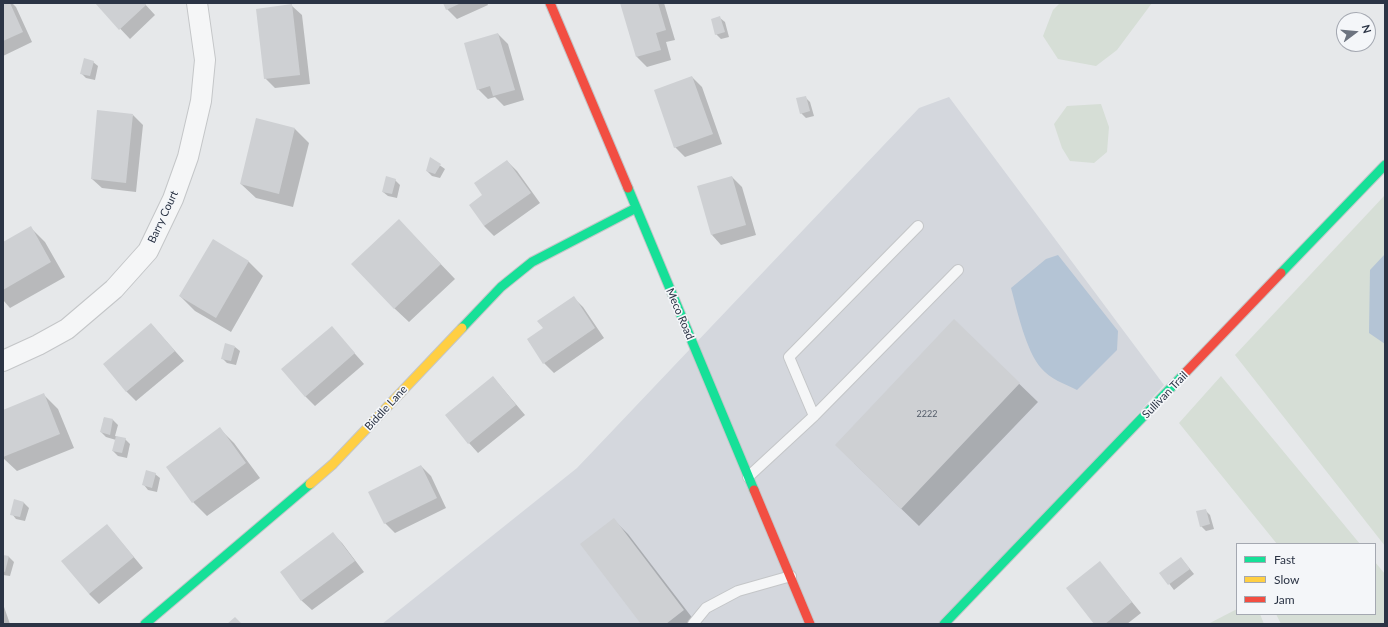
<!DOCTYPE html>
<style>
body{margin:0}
#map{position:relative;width:1388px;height:627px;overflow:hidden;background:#e6e8ea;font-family:Lato,sans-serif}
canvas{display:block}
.frame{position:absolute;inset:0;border:4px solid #2b3445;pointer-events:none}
.legend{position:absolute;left:1236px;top:543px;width:140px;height:72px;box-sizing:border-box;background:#f4f6f9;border:1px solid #a4a8b1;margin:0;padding:5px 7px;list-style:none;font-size:12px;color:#2b3445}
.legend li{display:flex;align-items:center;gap:8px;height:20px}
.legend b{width:20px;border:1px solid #a4a8b1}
.north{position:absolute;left:1336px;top:12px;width:40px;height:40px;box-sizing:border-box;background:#f4f6f9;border:1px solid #a4a8b1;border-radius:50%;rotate:74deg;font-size:11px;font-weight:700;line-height:16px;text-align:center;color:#2b3445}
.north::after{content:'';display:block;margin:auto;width:14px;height:18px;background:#6c737f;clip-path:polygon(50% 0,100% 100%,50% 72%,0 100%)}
</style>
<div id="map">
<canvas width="1388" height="627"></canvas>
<div class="frame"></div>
<ul class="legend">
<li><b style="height:5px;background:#16e098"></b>Fast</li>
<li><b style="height:5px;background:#ffcf43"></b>Slow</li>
<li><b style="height:5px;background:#f24e42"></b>Jam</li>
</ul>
<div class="north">N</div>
</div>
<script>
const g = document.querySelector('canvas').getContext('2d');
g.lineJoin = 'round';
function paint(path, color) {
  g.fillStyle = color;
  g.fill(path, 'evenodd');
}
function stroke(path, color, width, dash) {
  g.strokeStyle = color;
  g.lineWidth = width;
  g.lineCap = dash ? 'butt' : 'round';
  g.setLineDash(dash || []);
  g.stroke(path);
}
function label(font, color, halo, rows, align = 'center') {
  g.font = font + ' Lato,sans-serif';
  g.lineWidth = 3.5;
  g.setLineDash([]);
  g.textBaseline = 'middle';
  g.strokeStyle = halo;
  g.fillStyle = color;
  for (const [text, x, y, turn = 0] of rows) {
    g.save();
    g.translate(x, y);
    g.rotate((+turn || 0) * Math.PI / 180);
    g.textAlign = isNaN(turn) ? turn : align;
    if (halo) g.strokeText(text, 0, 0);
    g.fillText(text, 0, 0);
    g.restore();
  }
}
const built = new Path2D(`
 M949,97L1164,385L947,624H382L577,468L919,108Z`);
const green = new Path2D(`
 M1060,3H1152L1117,50L1096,66L1058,59L1043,36L1053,10Z
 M1101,104L1109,127L1107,152L1094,163L1070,161L1062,148L1054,124L1067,106Z
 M1385,195V546L1235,355Z
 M1221,376L1360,544H1277L1179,423Z
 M1375,562L1385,574V624H1281L1276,614H1375Z
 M1237,609V614H1260L1264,624H1208Z`);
const water = new Path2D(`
 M1385,254V344L1369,333L1370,270Z
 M1058,255L1118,331L1117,350L1077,390C1065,384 1050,379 1041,368C1026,351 1017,310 1011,288L1046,259Z`);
const shadow = new Path2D(`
 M3,3H12L16,7L32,42L3,56Z
 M96,3H144L155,15L130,39Z
 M445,3H487L488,5L457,19L447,9Z
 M621,3H664L675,40L666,42L671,60L647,67L637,57Z
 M292,6L302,15L310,84L275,88L265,78Z
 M720,18L725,22L729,37L721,39L716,34Z
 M498,34L508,44L524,100L504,106L495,97L488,99L478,89Z
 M93,62L98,66L95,80L86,78L81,73Z
 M692,77L702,87L722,144L685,157L675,147Z
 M805,97L810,102L814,116L806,118L801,113Z
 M133,115L143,125L136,192L102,188L92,179Z
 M257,120L295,129L309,143L293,207L256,198L241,184Z
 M431,159L445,169L440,178L432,176L427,171Z
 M507,161L517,171L540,203L494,236L484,226V195Z
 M732,177L742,187L756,235L721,245L712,235Z
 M395,180L400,185L397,198L388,196L383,192Z
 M31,228L45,242L65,277L10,308L3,300V243Z
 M413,235L455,279L409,322L394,308Z
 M213,241L249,262L263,276L231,332L195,311L180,296Z
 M573,297L583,307L604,338L554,373L544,363L528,340L544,328Z
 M954,321L1038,402L919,526L854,463Z
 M151,324L184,361L136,401L126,391Z
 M341,338L364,364L315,406L305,396Z
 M235,347L240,351L236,365L227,363L222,358Z
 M493,377L525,415L478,453L469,443Z
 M44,395L58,409L74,448L17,471L3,458V411Z
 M104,418L113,420L118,425L115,436L125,439L130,444L127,458L118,456L113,451L116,440L106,437L101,432Z
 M219,428L234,443L260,478L207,516L193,502Z
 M421,466L431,476L446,508L395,533L385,523Z
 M155,474L160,478L157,492L148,490L144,485Z
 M15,500L24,503L29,508L25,521L16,519L12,514Z
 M1205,510L1210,515L1214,529L1206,531L1201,526Z
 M614,520L628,534L697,624H642Z
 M107,525L143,568L99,604L89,594Z
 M333,534L342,543L364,572L312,610L302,601L281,572Z
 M3,556L9,557L14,562L10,576L3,575Z
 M1181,558L1194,574L1174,590L1161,573Z
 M1100,563L1141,613L1127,624H1095Z
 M3,604L10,624H3Z`);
const building = new Path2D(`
 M3,3H10L23,32L3,41Z
 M95,3H145L146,5L119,30Z
 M443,3H461L446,10Z
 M620,3H658L666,30L656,33L661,50L636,57Z
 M292,4L300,75L264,79L256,9Z
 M720,16L725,32L715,35L711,19Z
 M498,33L515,90L493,96L490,86L477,90L464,43Z
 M84,58L94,61L90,76L80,74Z
 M692,76L713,134L674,148L654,90Z
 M806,96L810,111L800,114L796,98Z
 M97,110L133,114L126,183L91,179Z
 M256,118L295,128L279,194L240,184Z
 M430,157L441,164L435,174L426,171Z
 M507,160L531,193L484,226L469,205L482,195L474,183Z
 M386,176L396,179L392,194L382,192Z
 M732,176L746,225L711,235L697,186Z
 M399,219L441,264L394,309L351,264Z
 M31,226L51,262L3,290V242Z
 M213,239L249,261L216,318L179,296Z
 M574,296L595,328L543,364L527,339L543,328L537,321Z
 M954,319L1020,383L901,509L835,445Z
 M151,323L175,351L126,392L103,364Z
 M332,326L355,353L305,397L281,369Z
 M225,343L235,346L231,361L221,359Z
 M493,376L516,405L468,444L445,415Z
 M44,393L60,434L3,457V410Z
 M104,417L113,419L110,435L100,432Z
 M220,427L246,463L192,503L166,467Z
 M116,436L126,438L122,453L112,451Z
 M421,465L437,498L384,524L368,492Z
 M146,470L156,473L152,488L142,485Z
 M14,499L24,502L20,517L10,515Z
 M1206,509L1210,524L1200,527L1196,511Z
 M614,518L684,610L666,624H641L580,544Z
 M107,524L134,557L89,594L61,561Z
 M333,532L355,561L301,601L280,572Z
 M3,555L9,556L5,572L3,571Z
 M1181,557L1190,569L1168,585L1159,573Z
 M1100,561L1132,602L1105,624H1094L1066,588Z
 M235,617L242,624H227Z`);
const lane = new Path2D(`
 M814,416L789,357L918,226
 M748,477L814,416L958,270
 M693,624L706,608L738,591L791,576`);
const street = new Path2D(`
 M3,361L38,345L67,329L114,289L148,251L173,199L188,157L201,101L205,60L197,3`);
const fast = new Path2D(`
 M628,188L754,490
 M1281,273L1385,165
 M462,328L501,287L532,262L636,208
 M145,624L310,484
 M944,624L1186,372`);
const slow = new Path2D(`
 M310,484L333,464L462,328`);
const jam = new Path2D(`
 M550,3L628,188
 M1186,372L1281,273
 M754,490L810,624`);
const numberNames = [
 ["2222",927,414]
];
const streetNames = [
 ["Barry Court",163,217,-65],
 ["Meco Road",680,314,67],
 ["Sullivan Trail",1165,395,-46],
 ["Biddle Lane",386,408,-47]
];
paint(built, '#d4d7dd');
paint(green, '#d6ded6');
paint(water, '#b4c4d5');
paint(shadow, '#0003');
paint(building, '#ced0d3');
stroke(lane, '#c4c6c8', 12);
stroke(street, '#c4c6c8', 22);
stroke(fast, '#c4c6c8', 11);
stroke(slow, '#c4c6c8', 11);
stroke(jam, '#c4c6c8', 11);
stroke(lane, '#f5f6f7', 10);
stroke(street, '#f5f6f7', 20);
stroke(fast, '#16e098', 9);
stroke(slow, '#ffcf43', 9);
stroke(jam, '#f24e42', 9);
label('9px', '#545c69', null, numberNames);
label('11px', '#2b3445', '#f4f6f9', streetNames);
</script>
